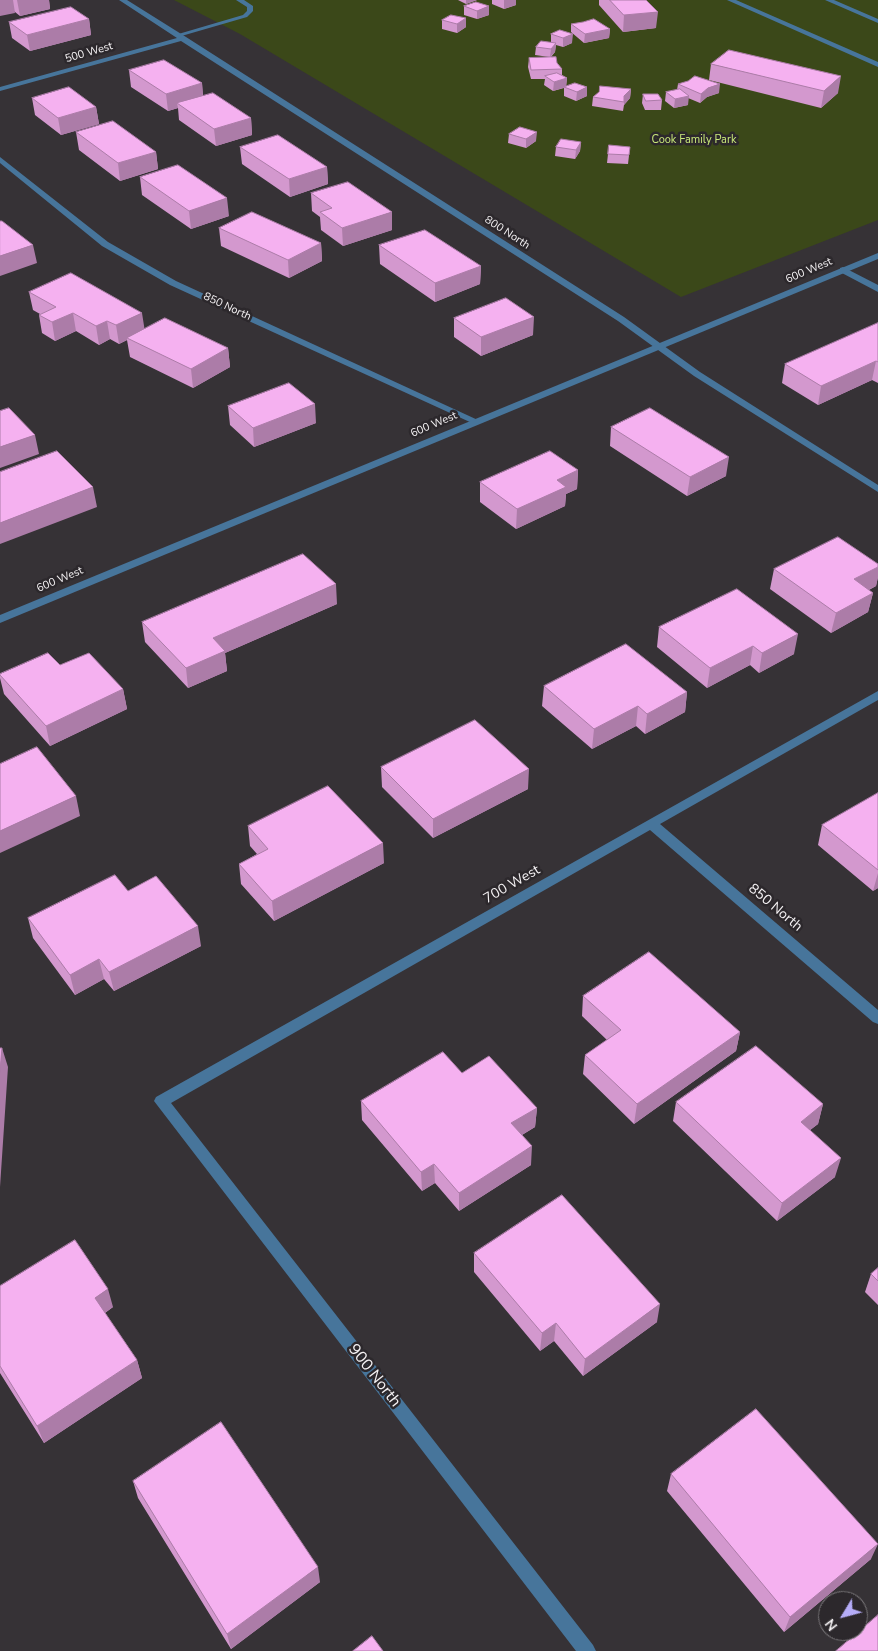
<!DOCTYPE html>
<style>
body{margin:0}
#map{position:relative;width:878px;height:1651px;overflow:hidden;background:#363236;font-family:"Nunito Sans",sans-serif}
canvas{display:block}
.north{position:absolute;left:818px;top:1591px;width:50px;height:50px;box-sizing:border-box;background:#2c282c;border:1px solid #7c797c;border-radius:50%;rotate:233deg;font-size:14px;font-weight:700;line-height:20px;text-align:center;color:#f5f2f4}
.north::after{content:'';display:block;margin:auto;width:18px;height:22px;background:#b5acf8;clip-path:polygon(50% 0,100% 100%,50% 72%,0 100%)}
</style>
<div id="map">
<canvas width="878" height="1651"></canvas>
<div class="north">N</div>
</div>
<script>
const g = document.querySelector('canvas').getContext('2d');
g.lineJoin = 'round';
function paint(path, color) {
  g.fillStyle = color;
  g.fill(path, 'evenodd');
}
function stroke(path, color, width, dash) {
  g.strokeStyle = color;
  g.lineWidth = width;
  g.lineCap = dash ? 'butt' : 'round';
  g.setLineDash(dash || []);
  g.stroke(path);
}
function label(font, color, halo, rows, align = 'center') {
  g.font = font + ' "Nunito Sans",sans-serif';
  g.lineWidth = 5;
  g.setLineDash([]);
  g.textBaseline = 'middle';
  g.strokeStyle = halo;
  g.fillStyle = color;
  for (const [text, x, y, turn = 0] of rows) {
    g.save();
    g.translate(x, y);
    g.rotate((+turn || 0) * Math.PI / 180);
    g.textAlign = isNaN(turn) ? turn : align;
    if (halo) g.strokeText(text, 0, 0);
    g.fillText(text, 0, 0);
    g.restore();
  }
}
const green = new Path2D(`
 M174,0H878V220L681,297L240,34Z`);
const service = new Path2D(`
 M236,0H244L253,6V11L247,17L178,37L175,35L243,15L247,11V7Z
 M727,0H736L878,62V67Z
 M825,0H834L878,19V23Z
 M843,267L878,285V292L840,272V268Z`);
const minor = new Path2D(`
 M119,0H127L186,37L624,317L700,372L878,485V492L694,376L618,321L181,41L0,91V87L177,38Z
 M0,157L108,242L176,281L480,421L478,423H472L170,285L102,246L0,163Z
 M878,691V700L660,824L878,1010V1024L873,1022L650,830L171,1103L593,1645L596,1651H576L154,1101L156,1097Z`);
const tertiary = new Path2D(`
 M878,253V259L0,623V615Z`);
const wall = new Path2D(`
 M0,0H49L50,9L20,16Z
 M458,0H477L466,4Z
 M492,0H516V5L504,9L492,4Z
 M599,0H646L656,28L623,32L599,5Z
 M464,6L489,15L477,19L464,15Z
 M466,18V27L457,33L442,29V20Z
 M89,19L91,35L30,51L12,38L9,22Z
 M571,24L610,29L609,38L584,43L571,32Z
 M560,30L572,43L563,47L556,45L555,52L551,57L557,63L562,69V75L567,78L566,87L587,96L576,101L564,96V88L553,91L544,85L545,79H531L528,67L529,58L549,57L535,55L536,47L551,42V34Z
 M711,64L838,93L821,108L709,80Z
 M129,70L202,83L203,96L251,118L252,135L216,146L179,120L178,108L168,111L131,87Z
 M678,84L719,93L707,97L700,103L688,98V105L674,108L665,101L666,92L677,90Z
 M631,89L630,98L624,105L623,111L592,106L593,97Z
 M643,94L662,100L661,110H645L642,103Z
 M32,98L96,107L99,124L61,135L35,115Z
 M76,132L156,152L158,169L120,181L79,150Z
 M509,134L536,141L526,148L508,143Z
 M581,142L580,151L575,159L555,156L556,147Z
 M240,147L327,167L328,184L290,197L242,164Z
 M630,147L628,164L607,163L608,154Z
 M140,177L229,216L191,229L142,195Z
 M311,193L392,230L343,246L321,230L320,217L312,211Z
 M219,228L321,243L322,261L289,278L221,246Z
 M379,245L481,266L480,284L435,302L380,264Z
 M29,292L144,329L228,348L230,367L193,388L130,357L127,340L119,344L110,339L99,345L76,331L55,341L42,333L39,315L40,314L33,310Z
 M454,318L533,335L481,356L454,337Z
 M878,323V383L872,380L818,405L782,383L785,364Z
 M228,406L316,423L254,447L230,425Z
 M611,427L726,476L687,496L610,446Z
 M578,470L577,489L566,494L565,506L516,529L480,502V482Z
 M878,564V577L876,586L869,590L873,593L868,612L831,633L770,589L774,569Z
 M337,604L225,653L227,671L188,688L145,642L142,622Z
 M659,627L794,654L759,673L750,665L707,688L657,647Z
 M0,674L123,689L127,709L50,746L4,694L0,678Z
 M544,686L687,692L685,712L645,734L636,726L592,749L542,706Z
 M381,767L528,789L433,838L382,787Z
 M878,793V888L873,891L818,845L822,825Z
 M248,826L384,863L274,921L241,884L239,864L257,854L250,846Z
 M128,891L201,946L114,991L104,979L75,995L33,938L28,918Z
 M583,996L740,1032L736,1051L634,1124L583,1074L585,1055L607,1040L582,1016Z
 M462,1073L537,1108L535,1127L522,1135L531,1165L459,1211L435,1183L422,1191L362,1120L361,1101Z
 M676,1102L823,1104L818,1124L810,1130L835,1177L777,1221L673,1121Z
 M474,1253L657,1322L583,1376L554,1341L540,1351L474,1272Z
 M878,1268V1305L865,1292L871,1274Z
 M0,1286L113,1307L105,1313L137,1360L142,1378L44,1443L0,1373Z
 M671,1474L871,1559L784,1632L667,1491Z
 M133,1481L320,1582L231,1649L138,1498Z`);
const shadedWall = new Path2D(`
 M0,0H13L15,13L0,16Z
 M17,0H49L50,9L20,16Z
 M466,0H477L466,4Z
 M504,0H516V5L504,9Z
 M489,6V15L477,19V11Z
 M658,12L656,28L623,32L624,15Z
 M466,18V27L457,33V24Z
 M89,19L91,35L30,51L27,35Z
 M610,29L609,38L584,43L585,34Z
 M573,34L572,43L563,47V38Z
 M556,43L555,52L550,57L551,49Z
 M841,76L838,93L821,108L824,91Z
 M567,78L566,87L553,91L554,82Z
 M202,83L203,100L177,103L178,108L168,111L166,94Z
 M720,84L719,93L707,97L700,103L701,94L708,88Z
 M587,87V96L576,101L577,92Z
 M631,89L630,98L624,105V96Z
 M689,96L688,105L674,108L675,99Z
 M96,107L99,124L61,135L58,118Z
 M251,118L252,135L216,146L214,129Z
 M537,132L536,141L526,148V139Z
 M581,142L580,151L575,159L576,150Z
 M156,152L158,169L120,181L118,163Z
 M327,167L328,184L290,197L289,179Z
 M227,198L229,216L191,229L189,211Z
 M392,212V230L343,246L342,228Z
 M321,243L322,261L289,278L288,260Z
 M33,245L37,263L0,276V256Z
 M481,266L480,284L435,302V283Z
 M73,313L76,331L55,341L52,322Z
 M142,313L145,332L127,338V340L119,344L116,325Z
 M534,317L533,335L481,356V337Z
 M107,321L110,339L99,345L96,326Z
 M228,348L230,367L193,388L191,369Z
 M876,361L872,380L818,405L821,386Z
 M315,404L316,423L254,447L253,428Z
 M35,435L39,454L0,468V447Z
 M729,457L726,476L687,496L690,477Z
 M578,470L577,489L566,494L565,506L516,529L517,509L557,480Z
 M93,487L97,507L0,544V523Z
 M878,567V577L876,586L850,599L854,579Z
 M336,584L337,604L225,653L227,671L188,688L186,668L213,638Z
 M873,593L868,612L831,633L836,613Z
 M798,634L794,654L759,673L762,653Z
 M753,646L750,665L707,688L710,668Z
 M123,689L127,709L50,746L46,726Z
 M687,692L685,712L645,734L647,714Z
 M638,706L636,726L592,749L594,729Z
 M529,769L528,789L433,838V819Z
 M76,796L80,816L0,853V831Z
 M383,843L384,863L274,921L272,901Z
 M878,873V888L873,891Z
 M198,926L201,946L114,991L109,972Z
 M99,959L104,979L75,995L70,975Z
 M740,1032L736,1051L634,1124L637,1104Z
 M2,1048L8,1067L0,1187V1072Z
 M823,1104L818,1124L796,1141L801,1122Z
 M537,1108L535,1127L510,1142L511,1123Z
 M532,1146L531,1165L459,1211V1193Z
 M841,1158L835,1177L777,1221L782,1203Z
 M434,1164L435,1183L422,1191L421,1172Z
 M108,1289L113,1307L100,1316L95,1298Z
 M660,1304L657,1322L583,1376L585,1359Z
 M556,1323L554,1341L540,1351L542,1333Z
 M137,1360L142,1378L44,1443L37,1426Z
 M878,1544L871,1559L784,1632L790,1617Z
 M318,1567L320,1582L231,1649L227,1634Z`);
const building = new Path2D(`
 M610,0H646L658,12L624,15Z
 M476,2L489,6L477,11L464,6Z
 M71,7L89,19L27,35L9,22Z
 M451,15L466,18L457,24L442,20Z
 M594,19L610,29L585,34L571,24L583,22Z
 M560,30L573,34L563,38L551,34Z
 M541,41L556,43L551,49L536,47Z
 M729,50L841,76L824,91L711,64Z
 M556,57L557,63L562,69L531,70L529,58Z
 M164,60L202,83L166,94L129,70Z
 M557,73L567,78L554,82L545,76Z
 M695,76L720,84L708,88L701,94L678,84L688,81Z
 M575,83L587,87L577,92L564,87Z
 M600,86L631,89L624,96V102L593,97L599,92Z
 M69,87L96,107L58,118L32,98Z
 M680,89L689,96L675,99L666,92Z
 M213,93L251,118L214,129L177,103Z
 M643,94H658L662,100L646,101Z
 M113,121L156,152L118,163L76,132Z
 M520,127L537,132L526,139L509,134Z
 M278,135L327,167L289,179L240,147Z
 M561,139L581,142L576,150L556,147Z
 M609,145L630,147L629,155L608,154Z
 M178,165L227,198L189,211L140,177Z
 M348,182L392,212L342,228L320,212L332,208L311,193Z
 M252,212L321,243L288,260L219,228Z
 M0,221H2L33,245L0,256Z
 M425,230L481,266L435,283L379,245Z
 M71,273L142,313L116,325L107,321L96,326L73,313L52,322L39,315L56,307L29,292Z
 M506,298L534,317L481,337L454,318Z
 M165,318L228,348L191,369L127,338Z
 M878,323V362L876,361L821,386L785,364Z
 M289,383L315,404L253,428L228,406Z
 M9,408L35,435L0,447V411Z
 M650,408L729,457L690,477L611,427Z
 M57,451L93,487L0,523V472Z
 M550,451L578,470L557,480L566,487L517,509L480,482Z
 M838,537L878,564V567L854,579L873,593L836,613L774,569Z
 M303,554L336,584L213,638L225,651L186,668L142,622Z
 M737,589L798,634L762,653L753,646L710,668L659,627Z
 M626,644L687,692L647,714L638,706L594,729L544,686Z
 M48,653L60,665L89,653L123,689L46,726L0,675V674Z
 M475,720L529,769L433,819L381,767Z
 M37,747L76,796L0,831V764Z
 M328,786L383,843L272,901L239,864L268,849L248,826Z
 M878,793V870L822,825Z
 M115,875L128,891L156,876L198,926L109,972L99,959L70,975L28,918Z
 M649,952L740,1032L637,1104L585,1055L621,1030L583,996Z
 M756,1046L823,1104L801,1122L841,1158L782,1203L676,1102Z
 M0,1048H2L0,1072Z
 M443,1052L462,1073L489,1056L537,1108L511,1123L532,1146L459,1193L434,1164L421,1172L361,1101Z
 M562,1195L660,1304L585,1359L556,1323L542,1333L474,1253Z
 M75,1240L108,1289L95,1298L137,1360L37,1426L0,1366V1286Z
 M878,1268V1281L871,1274Z
 M756,1409L878,1544L790,1617L671,1474Z
 M221,1422L318,1567L227,1634L133,1481Z
 M878,1615V1651H836Z
 M372,1636L383,1651H353Z`);
const farStreetnames = [
 ["500 West",89,53,-16],
 ["800 North",507,233,33],
 ["600 West",809,271,-23],
 ["850 North",227,307,25],
 ["600 West",434,425,-23],
 ["600 West",60,580,-23]
];
const farParknames = [
 ["Cook Family Park",694,140]
];
const streetNames = [
 ["700 West",512,885,-30],
 ["850 North",775,908,40]
];
const nearStreetnames = [
 ["900 North",374,1376,52]
];
paint(green, '#3b4819');
paint(service, '#47759b');
paint(minor, '#47759b');
paint(tertiary, '#47759b');
paint(wall, '#d398ce');
paint(shadedWall, '#ac7ca8');
paint(building, '#f5b1f0');
stroke(building, '#ac7ca8', 1);
label('11px', '#f5f2f4', '#2c282c', farStreetnames);
label('11px', '#caea7a', '#2c282c', farParknames);
label('14px', '#f5f2f4', '#2c282c', streetNames);
label('16px', '#f5f2f4', '#2c282c', nearStreetnames);
</script>
